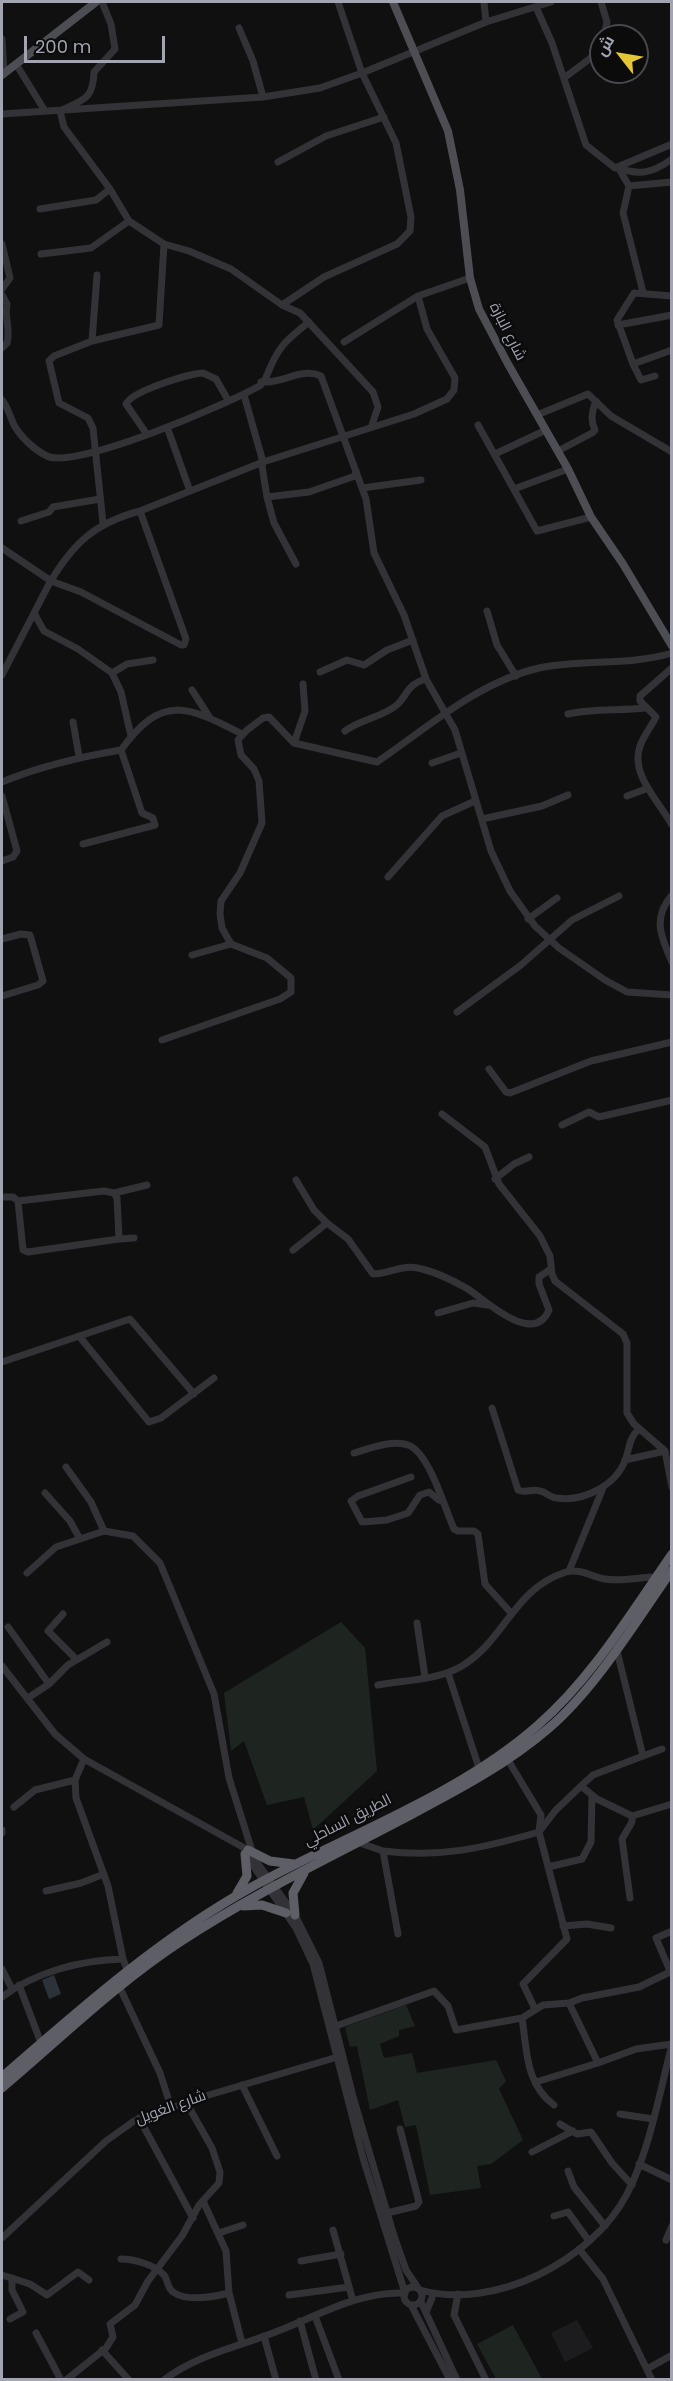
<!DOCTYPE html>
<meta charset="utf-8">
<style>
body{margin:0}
#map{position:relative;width:673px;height:2381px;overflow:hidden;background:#101011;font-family:Poppins,Cairo,sans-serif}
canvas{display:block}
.frame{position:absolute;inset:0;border:3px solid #a2a4b1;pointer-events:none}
.north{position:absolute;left:589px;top:24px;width:60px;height:60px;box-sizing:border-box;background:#0b0b0c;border:2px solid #47484e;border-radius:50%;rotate:301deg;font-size:16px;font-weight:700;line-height:24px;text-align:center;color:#a2a4b1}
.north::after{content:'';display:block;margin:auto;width:21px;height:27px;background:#e3c535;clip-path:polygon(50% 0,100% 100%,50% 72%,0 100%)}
.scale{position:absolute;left:24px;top:36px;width:141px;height:27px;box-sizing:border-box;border:3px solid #a2a4b1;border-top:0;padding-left:8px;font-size:18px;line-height:21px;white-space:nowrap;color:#a2a4b1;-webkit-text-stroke:4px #0b0b0c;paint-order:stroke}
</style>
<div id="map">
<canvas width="673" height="2381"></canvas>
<div class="frame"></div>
<div class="north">ش</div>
<div class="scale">200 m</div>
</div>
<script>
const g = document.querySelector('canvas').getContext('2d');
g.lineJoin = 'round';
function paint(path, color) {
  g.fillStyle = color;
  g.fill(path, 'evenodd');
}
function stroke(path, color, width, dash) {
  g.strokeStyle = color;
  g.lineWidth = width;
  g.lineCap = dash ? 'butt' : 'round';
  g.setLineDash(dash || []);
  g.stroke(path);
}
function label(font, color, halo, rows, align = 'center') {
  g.font = font + ' Poppins,Cairo,sans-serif';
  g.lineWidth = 5;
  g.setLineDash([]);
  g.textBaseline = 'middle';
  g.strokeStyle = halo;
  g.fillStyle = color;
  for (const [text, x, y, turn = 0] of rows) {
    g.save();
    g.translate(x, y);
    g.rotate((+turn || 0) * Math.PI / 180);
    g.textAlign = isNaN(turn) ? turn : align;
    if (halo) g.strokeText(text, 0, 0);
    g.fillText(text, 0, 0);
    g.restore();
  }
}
const built = new Path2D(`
 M577,2320L593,2348L565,2362L551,2333Z`);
const green = new Path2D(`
 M341,1622L365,1648L377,1771L313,1830L304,1797L267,1805L244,1741L231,1751L224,1693Z
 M406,2005L415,2026L399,2030V2036L380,2044L384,2058L412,2053L417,2073L496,2060L506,2081L499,2089L523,2140L491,2164L477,2166L481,2188L430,2195L416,2125L405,2127L398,2100L370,2110L357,2046L350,2047L345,2027Z
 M513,2325L542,2379H496L477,2344Z`);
const water = new Path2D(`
 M54,1975L61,1994L49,1999L42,1980Z`);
const minor = new Path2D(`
 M102,2L111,24L115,49L94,72C93,100 84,99 60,111L64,127L110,189L129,221L164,244L189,251L231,269L282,305L300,313L373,392L378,407L372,425
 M484,2L486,22
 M601,2L607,22L604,36
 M536,7L552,43L586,145L615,168L672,144
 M239,28L253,61L263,97L320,88L362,73L338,2
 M2,39L4,73
 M16,64L45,111
 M564,78L592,57L601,44
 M2,114L263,97
 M278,162L326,136L384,117
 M618,167L629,186L623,213L643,292
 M618,167C639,177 654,172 672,159
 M629,186L672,182
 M40,209L96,200L110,189
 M2,244L10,278L2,289
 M41,254L91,248L129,221
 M2,295L7,304C4,317 11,330 7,343L2,348
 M672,296L634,293L617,320L633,364L672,350
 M282,305L324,277L397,244L410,231L411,217L396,143L362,73L486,22L551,2
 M618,325L672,315
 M92,341L97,275
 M344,342L418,296L470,278
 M633,364L641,380L655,376
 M261,382C283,384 301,367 321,376L366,499L374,553L404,615L426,679L455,730L491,851L510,891L535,926L559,948L605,980L627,992L672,995
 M2,400C8,407 10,417 14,425C20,436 34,450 47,456C76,470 230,403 261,385C262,382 265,381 267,375C278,347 285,341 309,322
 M537,415L588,394L611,416L672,452
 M478,425L537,531L591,517
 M167,427L190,491
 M146,433L126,404C132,391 188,374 203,373L216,379L228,400
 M558,451L592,433L595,430C590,420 592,411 596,401
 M495,454L546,430
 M356,471L355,476L309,492L267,497L262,466L263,462L414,414L447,399L454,390L455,378L427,329L418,296
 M362,488L421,480
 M514,489L568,469
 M267,497L274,523L296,564
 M140,511L263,462L244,395
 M21,521L49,512L53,507L100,499
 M103,523L93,428L88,418L59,403L49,361L54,356L92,341L159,325L164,244
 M2,548L51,581L81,592L181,645H184L186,639L140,511C95,523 73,543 49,584L2,675
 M487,611L497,645L516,676
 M34,613L44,631L78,649L112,673
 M672,668L640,696V701L656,717C651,727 644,735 640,746C630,775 659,801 672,825
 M320,672L347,660L364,665L387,650L413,640
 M192,690L210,718
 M568,714C593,708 620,711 645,708
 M73,722L79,756
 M345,731C360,719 384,717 398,704C409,692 407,685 426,679
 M131,736L121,692L112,673L127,664L153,660
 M294,743L305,711L303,684
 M432,763L461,753
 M2,782C41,766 79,757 121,750C162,693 187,706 242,734
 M2,796L17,851L13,857L2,861
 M627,796L646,789
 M482,819L542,806L568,795
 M83,844L155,825L153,818L142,813L121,750
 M388,877L442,816L475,801
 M672,895C652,918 661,937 672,962
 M528,919L557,898
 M2,939L21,934L30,935L43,981L38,985L2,996
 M192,955L231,944
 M457,1012L521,965L572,920L619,896
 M162,1040L280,999L291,992V978L267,958L231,944L222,928L220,914L221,901L240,873L262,823L259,781L254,769L241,755L238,740L247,730L263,718L269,717L294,743L377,762C427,728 478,682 539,668C583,659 629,666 672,653
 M489,1069L506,1092L510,1093L591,1061L672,1042
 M442,1114L485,1147L499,1184L540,1236L550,1256L552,1274L555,1281L623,1334L627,1343V1413L634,1424L665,1451L672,1487
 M562,1125L589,1112L599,1117L672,1100
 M495,1179L514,1164L529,1157
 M296,1180L314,1210L327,1223
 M114,1193L147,1185
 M2,1197H13L18,1201L104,1191L114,1193L117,1198L119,1239L28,1252L23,1250L18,1201
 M119,1239L134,1238
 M293,1250L327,1223L348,1239L373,1274C390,1274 403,1263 422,1269C438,1273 454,1281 468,1289C485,1300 534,1347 549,1310L539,1284V1277L551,1269
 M438,1313L473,1303L487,1305
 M79,1336L149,1422L161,1418L214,1378
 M2,1362L130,1319L194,1394
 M492,1408L518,1490C525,1494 532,1488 540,1491C547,1492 550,1498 557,1498C584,1502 617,1485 626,1458C630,1446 629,1438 639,1429
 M354,1453C368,1449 393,1439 408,1445C429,1452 445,1509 454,1529L458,1531H474L478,1534L485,1584L511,1613
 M625,1460L665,1451
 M66,1467L91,1502L104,1531
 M411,1477L358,1496L351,1501L362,1522L387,1520L408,1513L420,1495L429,1492L439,1500
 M45,1493L70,1521L80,1539
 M569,1571L603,1488
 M27,1573L56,1547L104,1531L133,1536L160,1563L214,1694L229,1778L253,1854
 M63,1614L48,1631L76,1659
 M417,1623L425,1677
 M8,1627L49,1684
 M616,1647L643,1756L662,1749
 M2,1666L55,1734L84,1759L248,1850L295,1915L319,1963L354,2100L394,2236L406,2270L418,2288
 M448,1673L479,1768
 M378,1685C405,1680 439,1680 462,1666C506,1639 513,1589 566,1572C580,1568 592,1577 605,1579C621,1582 640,1577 656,1577
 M28,1698L49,1684L68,1665L107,1642
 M84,1759L75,1780L76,1798L108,1886L123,1959
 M508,1760L541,1815L539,1832L555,1811L581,1786
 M14,1807L35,1790L75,1780
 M632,1816L672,1804
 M2,1830V1833
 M360,1843L383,1851L398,1934
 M383,1851C442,1858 483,1848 539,1832L567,1939L523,1984L535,2009
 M548,1867L582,1859L591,1842L592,1796
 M46,1891L81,1883L104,1874
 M630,1898L622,1839L632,1822V1816L597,1799L581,1786L593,1775L643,1756
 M563,1926L587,1924L611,1928
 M2,1969L12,1989
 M670,1971L656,1938L672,1931
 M672,1971L639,1987L582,1998L569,2003L598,2063L636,2049L672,2044
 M19,1985L41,2043
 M120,1988L160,2073L171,2107
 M2,1997C35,1972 81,1960 123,1959L128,1972
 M336,2026L434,1991L448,2006L456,2030L522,2018
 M536,2082L598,2063
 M242,2085L277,2156
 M554,2105C525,2084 527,2049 522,2018L543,2005L569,2003
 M620,2114L653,2119
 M139,2118L193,2218
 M560,2124L577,2134L591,2132L612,2163L632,2185
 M532,2152L573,2131
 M639,2164L672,2180
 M568,2171L574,2187L605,2226
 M203,2201L226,2251L229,2293L242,2343
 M387,2213L416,2206L419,2202L400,2129
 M554,2216L568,2212L589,2241
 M333,2230L353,2301
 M219,2233L243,2225
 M2,2238L106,2141L134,2121L202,2097L341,2056
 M666,2240L672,2226
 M579,2249L603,2279L652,2380
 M121,2259C134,2259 155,2265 164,2275C168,2280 167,2288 173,2292C187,2302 213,2297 229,2293
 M301,2261L341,2254
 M2,2275L30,2284L47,2295L78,2272L89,2280
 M404 2296a9 9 0 1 1 18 0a9 9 0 1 1-18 0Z
 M420,2290C494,2311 592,2261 627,2194C650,2149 659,2094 672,2045
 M458,2294L454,2315L486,2380
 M289,2295L349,2287
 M421,2302L457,2380
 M411,2305L450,2380
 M426,2312L432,2298
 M315,2316L339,2380
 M10,2319L23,2312L12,2290V2278
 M300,2321L316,2380
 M36,2333L61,2380
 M264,2336L276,2380
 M102,2350L129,2380
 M647,2369L672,2355
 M66,2380L106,2348L113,2337L110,2324L135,2305L148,2281L182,2236L199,2205L219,2183L220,2172L212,2148L186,2102
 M164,2380C198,2354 239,2347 278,2331C319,2315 360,2291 405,2293L363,2158L313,1964L296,1928L245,1854`);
const major = new Path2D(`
 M393,2L448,131L460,190L470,278L479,309L508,364L568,469L591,517L623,564L672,646
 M2,75L96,2`);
const highway = new Path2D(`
 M248,1850L270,1861L294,1864
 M237,1893L247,1876L245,1854
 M243,1906L262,1905L286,1913
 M295,1915L293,1893L304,1873
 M2,2077C80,2009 160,1938 250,1888C343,1836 458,1796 538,1725C592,1678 631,1613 672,1554
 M2,2088C60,2039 116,1984 180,1942C251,1895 329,1858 403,1819C454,1792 505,1766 549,1728C595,1689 637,1620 672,1570`);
const streetNames = [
 ["شارع البازة",507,332,63],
 ["الطريق الساحلي",348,1821,-27],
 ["شارع الغويل",171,2108,-20]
];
paint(built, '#1c1c1e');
paint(green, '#1e2520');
paint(water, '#2c323a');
stroke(minor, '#333337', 7);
stroke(major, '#4d4e54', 8);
stroke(highway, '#5d5e66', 9);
label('15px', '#a2a4b1', '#0b0b0c', streetNames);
</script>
